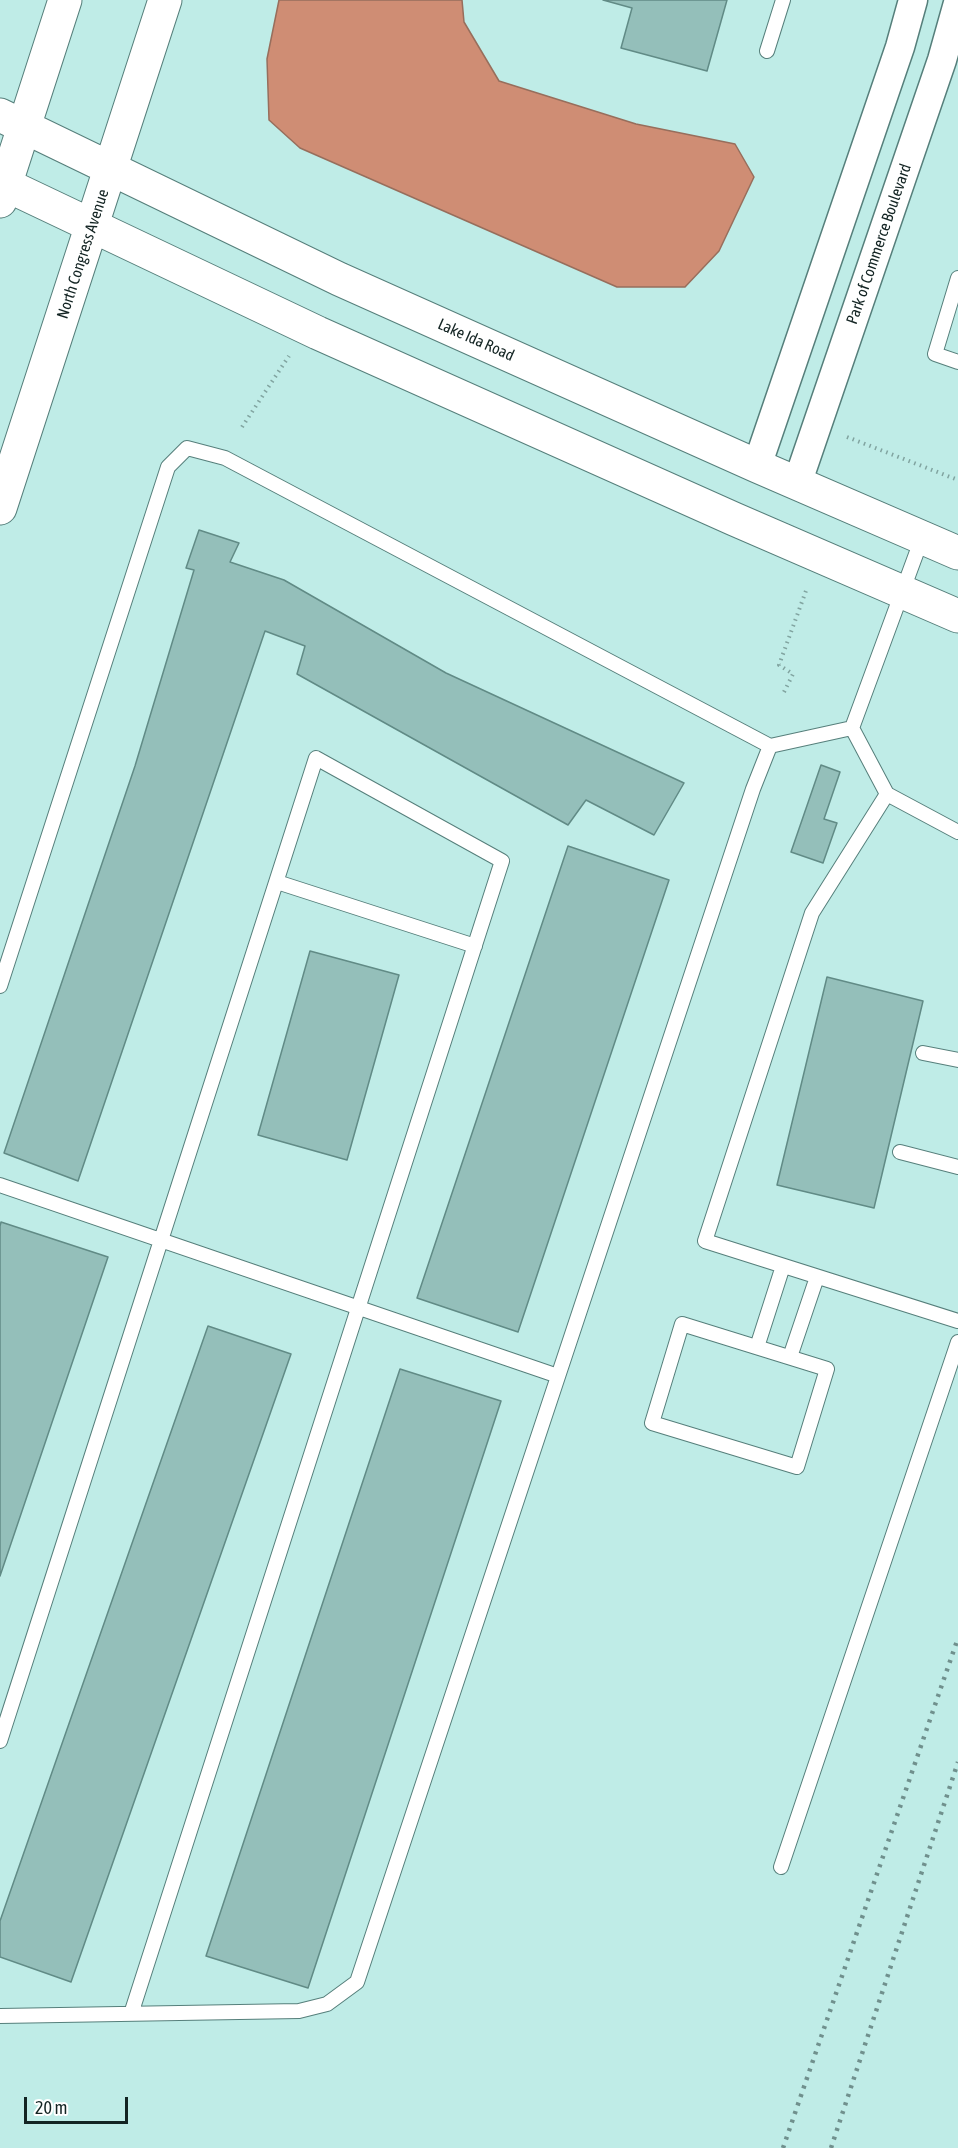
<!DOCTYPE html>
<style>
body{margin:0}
#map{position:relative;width:958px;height:2148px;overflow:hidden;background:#bfece7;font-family:"Asap Condensed",sans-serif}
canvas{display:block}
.scale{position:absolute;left:24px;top:2097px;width:104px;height:27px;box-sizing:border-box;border:3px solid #132423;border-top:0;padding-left:8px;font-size:18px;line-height:21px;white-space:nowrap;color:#132423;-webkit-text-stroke:4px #fff;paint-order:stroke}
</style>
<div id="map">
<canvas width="958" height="2148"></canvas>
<div class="scale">20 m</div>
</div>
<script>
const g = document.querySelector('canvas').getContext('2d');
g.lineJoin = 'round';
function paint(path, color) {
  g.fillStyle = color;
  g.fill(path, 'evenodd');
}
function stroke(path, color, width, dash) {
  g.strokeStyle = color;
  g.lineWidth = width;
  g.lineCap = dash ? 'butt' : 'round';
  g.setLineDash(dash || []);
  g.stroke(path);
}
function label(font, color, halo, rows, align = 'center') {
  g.font = font + ' "Asap Condensed",sans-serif';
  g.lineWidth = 5;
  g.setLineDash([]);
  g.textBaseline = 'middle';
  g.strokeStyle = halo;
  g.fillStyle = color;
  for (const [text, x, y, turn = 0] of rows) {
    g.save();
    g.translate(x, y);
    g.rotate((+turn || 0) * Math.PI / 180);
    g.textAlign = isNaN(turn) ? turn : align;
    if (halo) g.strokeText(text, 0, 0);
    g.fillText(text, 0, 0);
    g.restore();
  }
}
const water = new Path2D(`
 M279,0H462L464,22L499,81L636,124L735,144L754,177L719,251L685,287H617L300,148L269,120L267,59Z`);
const building = new Path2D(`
 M603,0H727L707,71L621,48L632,8Z
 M199,530L239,543L230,562L284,580L446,673L684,783L654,835L586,800L568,825L297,674L305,646L265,631L78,1181L4,1153L135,766L194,570L186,568Z
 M821,765L840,772L824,819L837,823L823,863L791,852Z
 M568,846L669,880L518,1332L417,1298Z
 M310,951L399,975L347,1160L258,1135Z
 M827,977L923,1001L874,1208L777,1185Z
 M1,1222L108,1257L0,1576V1226Z
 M208,1326L291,1354L71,1982L0,1957V1921Z
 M400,1369L501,1401L308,1988L206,1956Z`);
const path = new Path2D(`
 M242,427L289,356
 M847,437L958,480
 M784,692L793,674L779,665L807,588`);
const lane = new Path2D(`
 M767,51L783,0
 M958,278L935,354L958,362
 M887,794L852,728L922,538
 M958,832L887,794L812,913L705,1241L958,1321
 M277,882L475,946
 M0,986L168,467L187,448L225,458L770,746L852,728
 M923,1053L958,1060
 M900,1152L958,1167
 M0,1185L558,1376
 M682,1324L827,1369L797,1467L652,1423Z
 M757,1347L783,1266
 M790,1357L817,1277
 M0,1741L316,758L502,861L131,2014
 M781,1867L958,1342
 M0,2016L299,2011L327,2004L357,1982L753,789L770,746`);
const street = new Path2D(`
 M757,466L900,47L913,0
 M797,484L942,60L958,3`);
const secondary = new Path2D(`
 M0,115L339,279L757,466L958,553
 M0,182L318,333L734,519L958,616
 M0,201L65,0
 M0,508L165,0`);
const rail = new Path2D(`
 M783,2148L958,1638
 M831,2148L958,1762`);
const streetNames = [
 ["Park of Commerce Boulevard",879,244,-71],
 ["North Congress Avenue",83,254,-72],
 ["Lake Ida Road",476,340,24]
];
paint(water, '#cf8d74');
stroke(water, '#976e5c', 1.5);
paint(building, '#94bfba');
stroke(building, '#618b86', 1.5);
stroke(lane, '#567f7b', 16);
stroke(street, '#567f7b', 31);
stroke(secondary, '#567f7b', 35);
stroke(path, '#81a4a0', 4, [1.5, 4.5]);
stroke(lane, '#fff', 14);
stroke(street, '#fff', 28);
stroke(secondary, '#fff', 33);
stroke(rail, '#70908d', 4.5, [3, 6]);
label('16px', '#132423', '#fff', streetNames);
</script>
